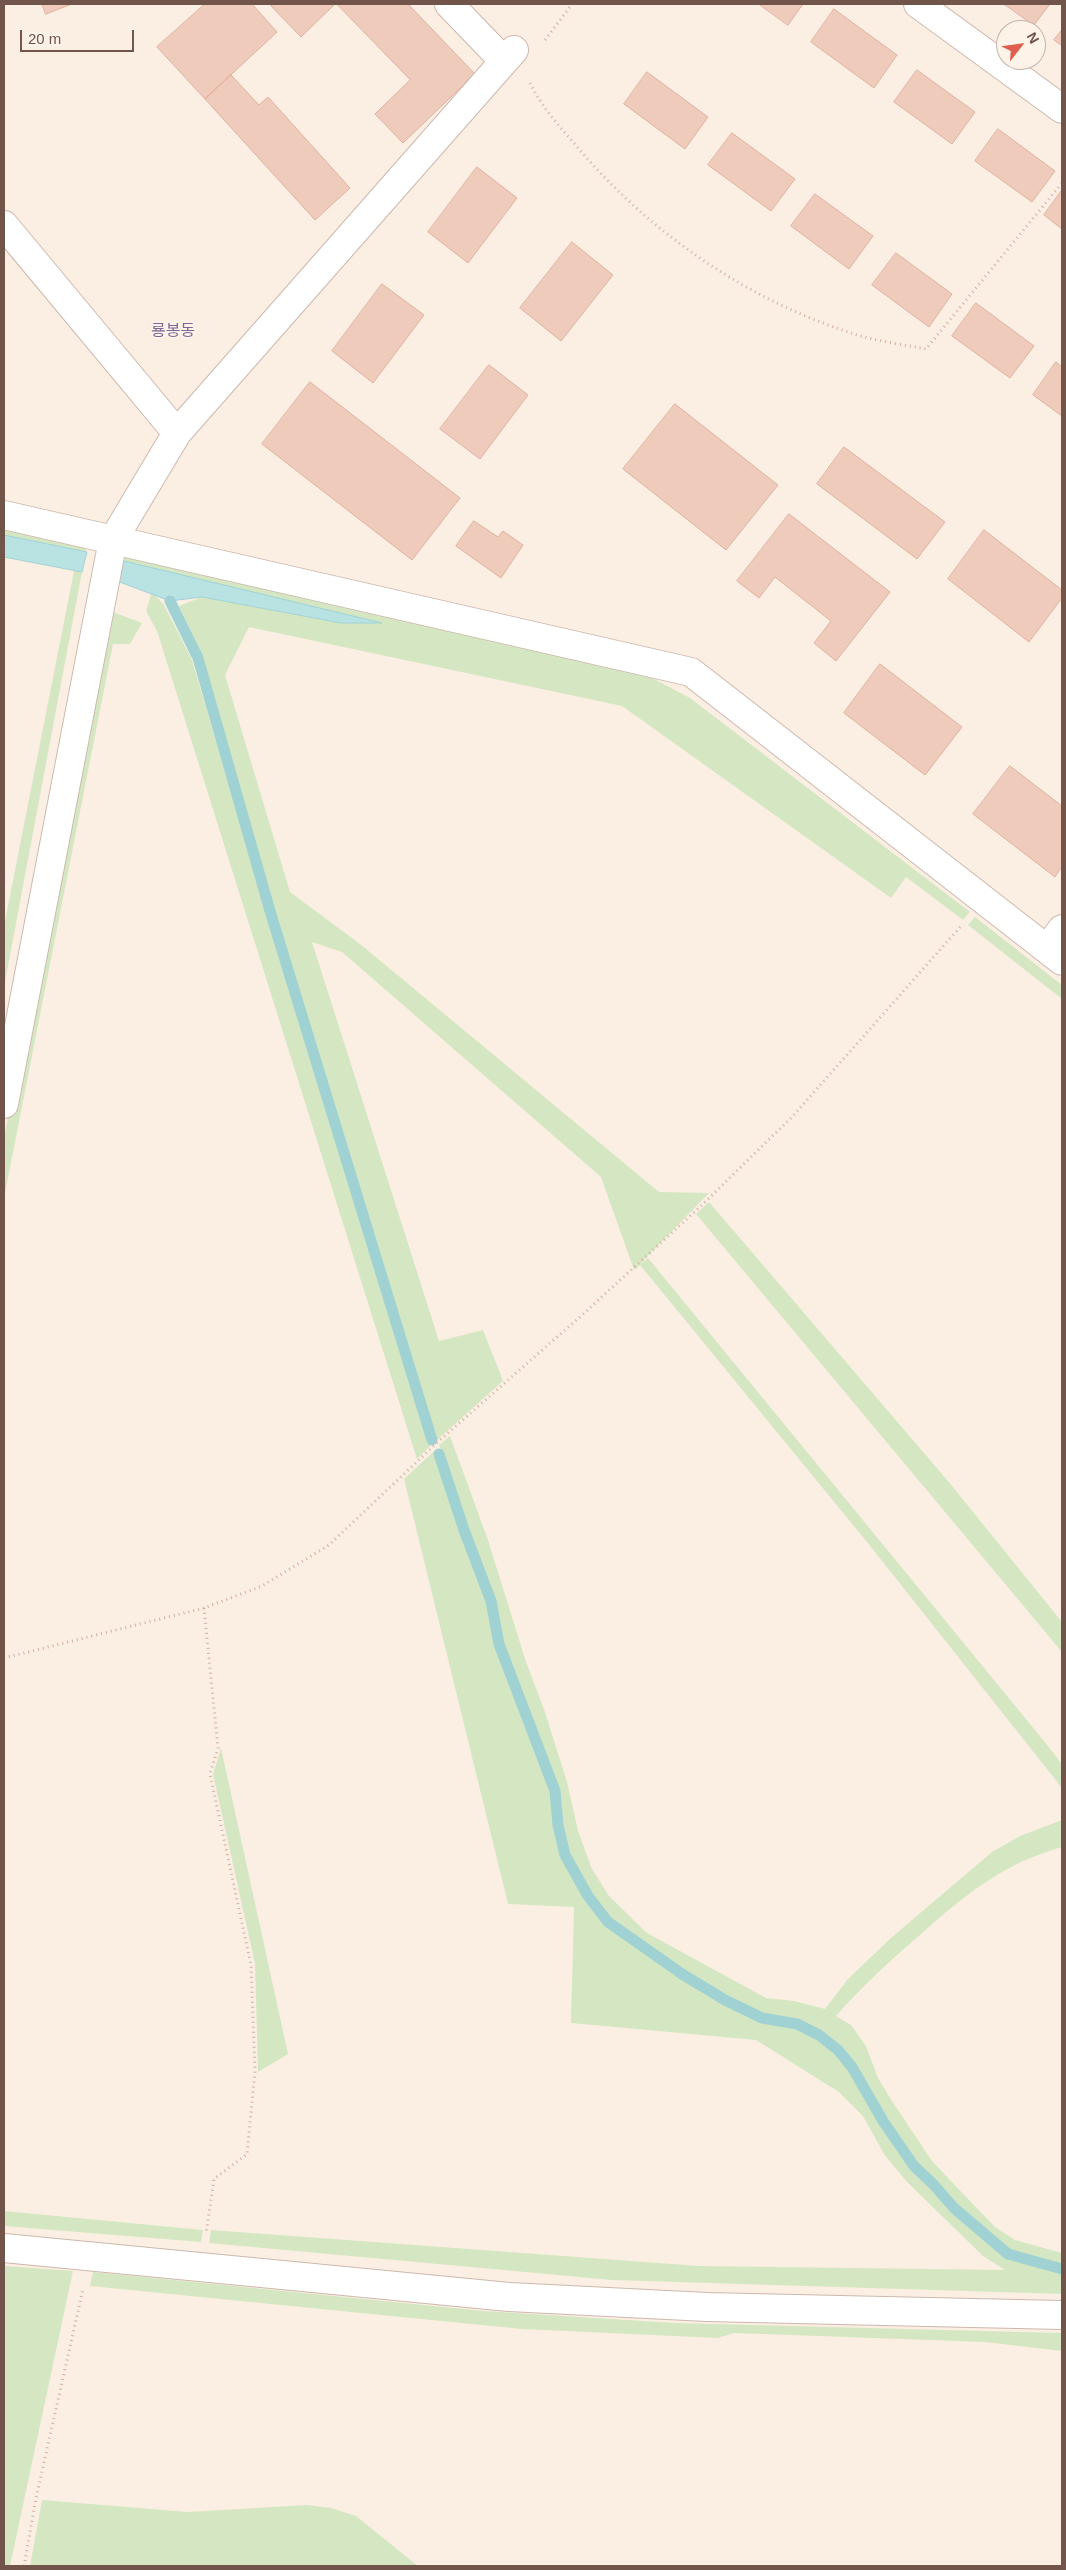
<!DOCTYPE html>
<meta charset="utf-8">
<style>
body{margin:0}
#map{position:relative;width:1066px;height:2570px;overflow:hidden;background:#fbefe3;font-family:Helvetica,sans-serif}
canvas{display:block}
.frame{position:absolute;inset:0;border:5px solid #71544a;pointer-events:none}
.north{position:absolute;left:996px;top:20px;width:50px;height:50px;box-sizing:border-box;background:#fef3e9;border:1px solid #c6b3a9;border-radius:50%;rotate:60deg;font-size:14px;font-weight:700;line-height:20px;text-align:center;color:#71544a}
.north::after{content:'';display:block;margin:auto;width:18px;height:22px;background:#df5e4e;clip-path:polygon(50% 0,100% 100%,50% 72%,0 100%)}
.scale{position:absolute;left:20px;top:30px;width:114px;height:22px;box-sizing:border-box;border:2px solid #71544a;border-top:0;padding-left:6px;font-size:15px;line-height:18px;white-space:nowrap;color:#71544a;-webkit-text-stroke:4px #fef3e9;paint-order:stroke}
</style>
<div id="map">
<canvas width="1066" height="2570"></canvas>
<div class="frame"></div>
<div class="north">N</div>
<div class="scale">20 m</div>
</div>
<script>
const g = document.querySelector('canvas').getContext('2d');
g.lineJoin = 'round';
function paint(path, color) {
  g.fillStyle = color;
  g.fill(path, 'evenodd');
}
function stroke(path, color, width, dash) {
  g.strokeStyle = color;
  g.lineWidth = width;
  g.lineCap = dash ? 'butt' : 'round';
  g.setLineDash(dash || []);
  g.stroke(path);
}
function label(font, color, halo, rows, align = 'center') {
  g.font = font + ' Helvetica,"Noto Sans KR",sans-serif';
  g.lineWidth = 4;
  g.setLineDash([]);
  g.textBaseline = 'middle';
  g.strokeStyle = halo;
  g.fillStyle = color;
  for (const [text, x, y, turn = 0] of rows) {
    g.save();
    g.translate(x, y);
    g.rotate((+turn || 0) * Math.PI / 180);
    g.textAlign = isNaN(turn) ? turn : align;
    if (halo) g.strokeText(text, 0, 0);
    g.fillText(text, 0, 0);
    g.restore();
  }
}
const green = new Path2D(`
 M4,525L79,541L87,552L4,535Z
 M130,549L627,669L654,679L690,698L970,912L963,920L906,877L891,898L622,706L249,627L225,675L290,892L360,944L659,1192L709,1193L640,1264L648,1258L1044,1741L1062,1764V1788L871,1547L640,1265L634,1270L601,1177L342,952L312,942L439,1341L483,1330L503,1381L437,1440L274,909L203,656L179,606L202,597L341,623L192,578L124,561Z
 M74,571L82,572L4,987V926Z
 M152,592L164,605L192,660L267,915L431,1445L417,1459L157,631L146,611Z
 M110,611L142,623L130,644H113L4,1198V1137Z
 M975,917L1062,985V999L968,925Z
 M709,1202L948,1481L1062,1622V1652L696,1214Z
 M450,1436L488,1540L526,1662L544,1709L567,1782L578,1831L592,1869L609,1896L647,1933L766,1998L794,2001L825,2009L848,1979L892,1937L992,1852L1020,1836L1062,1820V1847C1004,1863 965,1895 921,1934C891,1960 862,1986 836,2016L851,2025L866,2046L878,2078L892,2101L932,2161L969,2200L995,2227L1015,2240L1062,2253V2266L1009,2251L955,2206L937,2183L916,2164L885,2119L855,2065L840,2048L821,2033L797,2022L763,2015L726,1997L683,1971L610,1921L567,1854L560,1824L558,1790L502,1644L495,1600L467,1529L439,1445Z
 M434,1451L489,1601L496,1645L552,1791L555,1825L562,1856L606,1925L680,1976L724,2003L761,2020L796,2027L818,2038L836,2052L850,2068L880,2123L912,2168L932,2187L952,2210L1007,2256L1062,2272V2294L612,2280L209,2243L211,2230L699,2266L1005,2270L983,2256L906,2181L884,2154L863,2116L839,2092L756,2040L571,2023L574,1907L508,1904L404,1479Z
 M221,1748L288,2054L258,2072L255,1964L213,1774Z
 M4,2211L203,2230L201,2242L4,2226Z
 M4,2266L73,2271L10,2566H4Z
 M93,2272L484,2311L675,2323L1062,2333V2351L985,2342L734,2333L718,2338L522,2329L90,2286Z
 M42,2500L188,2512L307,2505L331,2508L356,2516L418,2566H30Z`);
const water = new Path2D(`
 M4,535L87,552L82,572L4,557Z
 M124,561L382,623H341L202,597L170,601L117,581Z`);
const stream = new Path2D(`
 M170,601L198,658L270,911L432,1440
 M439,1454L464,1530L491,1601L499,1644L555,1791L558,1825L565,1855L588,1896L608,1922L682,1974L725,2000L762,2018L797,2024L819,2035L838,2050L852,2067L883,2121L914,2166L934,2185L954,2208L1008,2254L1062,2269`);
const building = new Path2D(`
 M42,4H72L46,14Z
 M205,4H252L277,32L205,99L157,47Z
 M274,4H335L301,37L271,6Z
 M337,4H408L475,74L403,143L375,114L410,80Z
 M759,4H803L788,25Z
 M1004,4H1050L1034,25Z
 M834,9L897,55L874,88L811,42Z
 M1062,30V46L1054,40Z
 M917,70L975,112L952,144L894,102Z
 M647,72L708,117L685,149L624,104Z
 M231,75L259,105L268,97L350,188L315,220L205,99Z
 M998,129L1055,171L1032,202L975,161Z
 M732,133L795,179L771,211L708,165Z
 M477,167L517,198L468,263L428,232Z
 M1062,190V229L1044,215Z
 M815,194L873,236L849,269L791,226Z
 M572,242L613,275L561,341L520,308Z
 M896,253L952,294L929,327L872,285Z
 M382,284L424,315L373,383L332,351Z
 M976,303L1034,346L1010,378L952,336Z
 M1056,362L1062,367V416L1033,395Z
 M489,365L528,395L480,459L440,429Z
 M310,382L460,498L412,560L262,444Z
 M675,404L778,485L726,550L623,469Z
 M844,447L945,522L917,559L817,484Z
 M789,514L890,592L836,661L814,643L831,621L775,577L759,598L737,581Z
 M474,521L498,537L503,531L523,545L501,578L456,546Z
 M984,530L1062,590V598L1029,642L948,579Z
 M880,664L962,727L925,775L844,713Z
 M1010,766L1062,806V866L1055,877L973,814Z`);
const path = new Path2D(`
 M545,40L572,4
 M530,83C542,108 561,128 579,149C649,232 745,298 848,332C873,341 901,344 926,349L1062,183
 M204,1608L218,1748L210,1774L251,1965L255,2072L247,2154L214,2179L206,2234
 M4,1658L204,1608L262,1586L329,1545L441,1439L581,1316L702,1205L792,1117L962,925
 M24,2566L36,2498L83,2289`);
const minor = new Path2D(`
 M449,4L504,61
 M918,4L1062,109
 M4,225L177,433
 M4,515L691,672L1062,961
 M1047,949L1062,929
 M4,1104L113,540L177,433L514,50
 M4,2248L509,2297L707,2307L1062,2315`);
const quarterNames = [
 ["룡봉동",173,332]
];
paint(green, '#d5e7c2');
paint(water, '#b9e2e3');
stroke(water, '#a0d2d4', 1);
stroke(stream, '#a0d2d4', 11);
paint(building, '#efcbbc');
stroke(building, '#e1b09d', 1);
stroke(minor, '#ceb8ad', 30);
stroke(path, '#d3aea0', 3, [1, 4]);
stroke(minor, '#fff', 28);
label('16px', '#806695', '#fef3e9', quarterNames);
</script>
